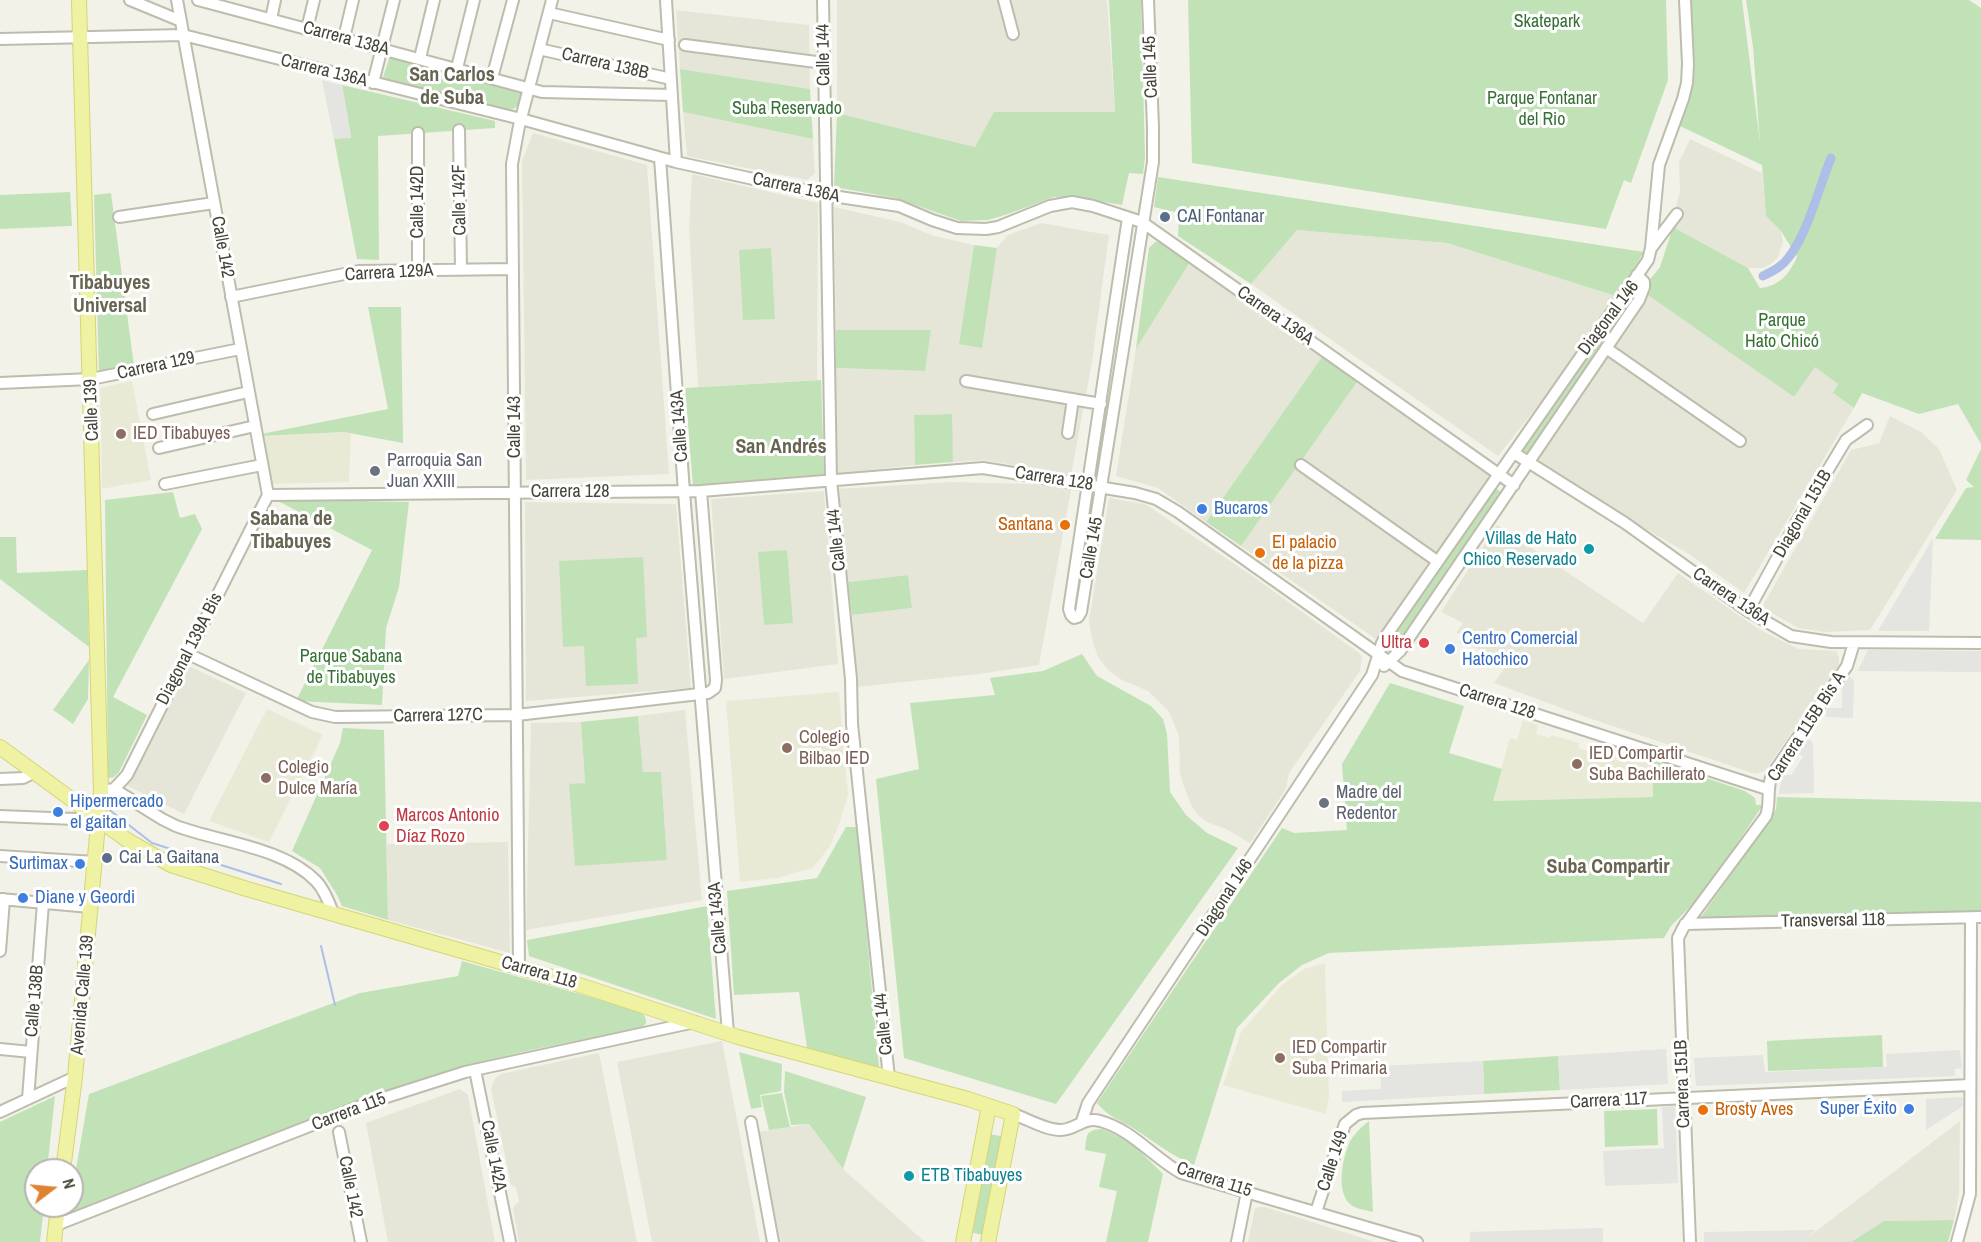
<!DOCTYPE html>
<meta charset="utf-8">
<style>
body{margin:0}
#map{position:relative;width:1981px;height:1242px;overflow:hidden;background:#f2f2e9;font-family:"Archivo Narrow",sans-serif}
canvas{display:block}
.north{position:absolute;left:24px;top:1158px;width:60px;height:60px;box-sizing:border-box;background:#fff;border:2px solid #b5b4af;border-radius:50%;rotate:74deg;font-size:16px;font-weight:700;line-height:24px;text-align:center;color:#454438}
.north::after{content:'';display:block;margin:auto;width:21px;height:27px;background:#df8233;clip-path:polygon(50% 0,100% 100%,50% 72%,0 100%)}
</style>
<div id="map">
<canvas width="1981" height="1242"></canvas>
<div class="north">N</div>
</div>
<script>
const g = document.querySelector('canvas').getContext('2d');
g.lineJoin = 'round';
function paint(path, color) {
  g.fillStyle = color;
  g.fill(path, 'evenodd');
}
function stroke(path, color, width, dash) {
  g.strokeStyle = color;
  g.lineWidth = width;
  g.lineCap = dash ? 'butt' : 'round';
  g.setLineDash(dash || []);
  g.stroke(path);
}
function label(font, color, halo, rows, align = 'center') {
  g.font = font + ' "Archivo Narrow",sans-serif';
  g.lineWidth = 6;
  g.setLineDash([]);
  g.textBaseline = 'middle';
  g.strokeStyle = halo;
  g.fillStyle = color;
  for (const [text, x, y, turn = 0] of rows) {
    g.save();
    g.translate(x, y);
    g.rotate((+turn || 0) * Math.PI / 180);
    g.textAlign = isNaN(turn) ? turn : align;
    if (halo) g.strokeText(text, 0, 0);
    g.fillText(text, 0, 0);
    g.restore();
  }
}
const residential = new Path2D(`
 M837,0H1107L1115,112H995L975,147L837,113Z
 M676,10L809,25L810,89L680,69Z
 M683,112L813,139L815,173L807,180L687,156Z
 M533,133L647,165L669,474L526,480L522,161Z
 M1690,139L1762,173L1766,216L1781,231L1783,242L1778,257L1771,264L1763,268H1748L1673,227L1674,213L1680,192L1679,162Z
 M692,174L818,203L817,380L698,387L689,228Z
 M834,207L900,222L934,236L974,245L959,343L981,347L997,248L1008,235L1041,223L1109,235L1091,368L1071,475L984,460L953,462L951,414L914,415L915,465L835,474L836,368L924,371L931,330H836Z
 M1297,230L1447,243L1616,296L1540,403L1498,456L1251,284Z
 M1190,262L1322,357L1206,522L1158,488L1116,476L1136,349Z
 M1648,292L1794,397L1815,366L1838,384L1833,393L1854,408L1744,593L1689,554L1529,462Z
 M1357,382L1491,476L1376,639L1241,546Z
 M1890,416L1921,432L1939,449L1957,490L1870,630L1824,632L1798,628L1762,607L1851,450L1879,443Z
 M952,482L1072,485L1039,665L979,674L857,687L852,615L912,608L908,575L848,582L836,489Z
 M824,491L838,664L724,679L711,499Z
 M1109,498L1145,504L1251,575L1359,653L1362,657L1360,671L1289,773L1286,789L1250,843L1226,829L1209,823L1199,816L1192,807L1183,784L1180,773L1179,736L1169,712L1148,691L1122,680L1108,670L1098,657L1092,639L1089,621Z
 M525,502L676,504L691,688L526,701Z
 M1497,525L1643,623L1678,573L1760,630L1799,649L1836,651L1839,657V664L1765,771L1755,774L1583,716L1494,683L1508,663L1497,655L1459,643L1462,635L1456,633L1463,623L1441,612Z
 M187,665L246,693L184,814L126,785Z
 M685,710L702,900L526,930L531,723L581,722L585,783L569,785L667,860L661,772H643L638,716Z
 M508,842L510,953L388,920L387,844Z
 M722,1041L760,1242H652L617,1062Z
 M599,1053L637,1242H519L513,1209L515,1205L519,1202L516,1187L511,1185L491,1089L493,1083L496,1077L501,1074Z
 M460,1089L468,1095L495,1242H388L366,1123Z
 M1960,1121L1959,1194L1954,1220L1884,1221L1851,1242H1802Z
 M809,1124L843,1169L925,1242H780L758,1132Z
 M1259,1207H1265L1375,1242H1248L1255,1208Z`);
const education = new Path2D(`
 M132,381L151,480L102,489L100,388Z
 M344,432L351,434L349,482L271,484L261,436Z
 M839,692L848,795L839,825L830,846L813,868L777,878L740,882L726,701Z
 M267,709L323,735L269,842L209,821Z
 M1523,720L1538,725L1536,734L1549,738L1551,735L1579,743L1578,748L1594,753L1598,742L1652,760L1653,797L1492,801L1510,738L1517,740Z
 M1325,963L1329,1096L1326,1114L1223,1085L1241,1032L1281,986L1304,969Z`);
const green = new Path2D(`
 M1109,0H1141L1145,157L1143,174L1129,173L1122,205L1080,198L1054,197L1008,214L988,220L961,221L895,198L834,187L837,113L975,147L994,112H1115Z
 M1188,0H1666L1668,80L1631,183L1624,180L1606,229L1192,163Z
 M1691,0H1742L1760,143L1753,47L1746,0H1969L1981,8V444L1958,404L1919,414L1862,393L1854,408L1833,393L1838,384L1815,367L1794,397L1648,295V282L1660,267L1673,227L1748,268L1760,288C1780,286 1789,274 1797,257L1781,231L1766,216L1762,165L1680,126L1694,64Z
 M390,56L522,92C520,104 519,108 507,111L382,80Z
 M680,69L810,89L813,139L683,112Z
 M342,85L495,121V128L378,136L379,260L357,259L334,139L351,137Z
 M1158,177L1644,252L1616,296L1447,243L1297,230L1251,284L1178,236L1179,213L1154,207Z
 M70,192L72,226L0,229V195Z
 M111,193L134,366L99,375L94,195Z
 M1155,242H1165L1190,262L1136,349L1149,248Z
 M974,245L997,248L982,348L959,344Z
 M771,248L775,319L743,320L739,250Z
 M1639,282L1641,289L1529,455L1525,457L1521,455V450L1636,283Z
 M368,307H401L403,443L344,432L261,436V434L388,409Z
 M836,330H931L925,371L836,368Z
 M1322,357L1357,382L1241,546L1206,522Z
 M821,380L824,474L693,485L685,388Z
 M952,414L953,462L915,465L914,415Z
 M1981,449V540L1935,539L1966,488L1974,487L1966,480Z
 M1494,487L1501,492L1395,648L1390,655L1384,652L1395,629Z
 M173,492L180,518L195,514L202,529L113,697L147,715L119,772L114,777L108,778L105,500Z
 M274,499L409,502L399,587L386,628L382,705L296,701L372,550Z
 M0,537H16L17,573L87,570L89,647L0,579Z
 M787,550L793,623L764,625L758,552Z
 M643,557L647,637L636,638L638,684L586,686L584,646L563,647L559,561Z
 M908,575L912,608L852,615L848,582Z
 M1082,654L1097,676L1151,706L1163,719L1167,734L1170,792L1186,815L1207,833L1238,848L1056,1104L904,1058L876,779L919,769L910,703L995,695L990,678L1043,671Z
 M89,660L88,699L73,724L53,710Z
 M1390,683L1464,706L1449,753L1502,769L1493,801L1653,797L1652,760L1745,791L1755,798L1756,805H1763L1702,895L1671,926L1664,938L1329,953L1302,965L1279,983L1237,1028L1194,1165C1173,1157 1155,1142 1136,1130C1119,1119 1111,1119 1097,1103L1282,828L1294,833L1347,830L1342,764Z
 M638,716L643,772H661L667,860L575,866L569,784L585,783L581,722Z
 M343,728L384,730L388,920L342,906L337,895L320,868L292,851L340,743Z
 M1777,797L1981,802V911L1968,913L1736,918L1701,917L1771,818L1776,809Z
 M846,827H857L879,1068L807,1048L799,992L734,995L727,891L817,878Z
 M707,906L716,1019L529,956L527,940Z
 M462,961L633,1009C641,1012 647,1015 646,1024L640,1028L531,1050L452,1069L354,1104L68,1215L70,1206H72V1192L89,1094L360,993L458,976Z
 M1882,1035L1883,1067L1768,1071L1767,1041Z
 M739,1052L782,1064L781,1091L760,1095L762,1107L751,1109Z
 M1558,1056L1560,1090L1484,1094L1483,1061Z
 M785,1071L866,1097L843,1169L809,1124L791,1125L784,1092Z
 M782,1093L790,1127L769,1130L761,1096Z
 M55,1096L47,1170H36V1206H44L40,1242H0V1122Z
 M1657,1109L1658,1145L1605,1147L1604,1111Z
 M1369,1121L1373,1212C1366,1210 1356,1209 1351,1205C1336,1193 1342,1162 1348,1146C1352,1136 1360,1128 1369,1121Z
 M1102,1129C1131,1141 1141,1152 1163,1174L1148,1242H1106L1117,1191L1099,1187L1106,1154L1085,1150C1087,1135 1085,1130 1102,1129Z
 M988,1134L1001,1136L983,1235L969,1232Z
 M1954,1220L1948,1242H1851L1884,1221Z`);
const parking = new Path2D(`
 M322,80L342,85L351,138L334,139Z
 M1933,538L1929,631H1878Z
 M1868,650L1981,651V672L1858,671Z
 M1849,676L1854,680L1853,718L1826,717L1827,708H1842V688Z
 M1805,736L1813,743L1814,793L1779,794L1782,775H1791L1803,757L1795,750Z
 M1666,1049L1668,1084L1560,1090L1558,1056Z
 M1960,1050L1962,1068L1955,1069V1076L1696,1086L1694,1058L1763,1055L1765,1072L1887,1067L1886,1054Z
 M1483,1061L1484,1094L1342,1102V1091L1381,1089L1380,1066Z
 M1962,1097L1963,1106L1926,1130V1099Z
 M1675,1106L1678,1183L1605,1186L1603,1151L1664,1148L1662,1107Z
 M1603,1228V1242H1470V1232Z
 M1816,1230L1802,1242H1704V1232Z`);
const stream = new Path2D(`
 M107,808L152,843L281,884
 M321,946L335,1005`);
const canal = new Path2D(`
 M1763,276C1773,271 1782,267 1789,257C1808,232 1819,188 1831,158`);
const minor = new Path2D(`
 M130,0L181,21
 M177,0L268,495
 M198,0L542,92L672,95
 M666,0L676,162
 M823,0L831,480L851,679L852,724L889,1078
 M1004,0L1013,34
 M549,13L669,40
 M271,19L275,0
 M307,29L314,0
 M344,38L353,0
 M0,39L183,35L521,119L676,162L826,195L899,206L932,220L957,228L986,229L998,227L1050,206L1072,202L1093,206L1142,222L1514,485
 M685,45L824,63
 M539,49L671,79
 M420,58L434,0
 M457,68L474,0
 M492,78L513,0
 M373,83L394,0
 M459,130L461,270
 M418,133V270
 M660,158L684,492L728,1033
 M119,217L214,203
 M1128,218L1069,609L1071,615L1074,618L1078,617L1081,612L1153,162V127L1148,0
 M1652,247L1677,214
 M231,297L359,271L513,269
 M1606,348L1740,441
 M966,381L1101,404
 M0,383L91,379L240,349
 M153,414L248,392
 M1068,433L1073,399
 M159,448L255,426
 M1514,453L1625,523L1748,611L1791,636L1831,642L1981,643
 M1301,465L1437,561
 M165,484L262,465
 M268,495L701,491L983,468L1135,493L1156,499L1178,512L1402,671L1767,789
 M1748,611L1799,518L1846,440L1867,425
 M188,654L312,712L335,717L517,715L708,693L715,688L716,680L701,491
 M1384,666L1400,651L1639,300L1644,287V282L1637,275
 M0,779L23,778L35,772
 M114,789L162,819L176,826C219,842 283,847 316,881C324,889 329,902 333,913
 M101,791L114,789L127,775L268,495
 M0,816L100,820
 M0,856L95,862
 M0,899L90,907
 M1685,924L1981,917
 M0,951L4,899
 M519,967L512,164L519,126L552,0
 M0,1049L31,1052
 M475,1070L510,1242
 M28,1099L43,903
 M0,1112L75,1077
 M1013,1114C1028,1119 1045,1130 1061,1130C1076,1130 1084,1116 1100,1121C1131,1129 1154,1158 1181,1173L1417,1242
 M1082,1121L1088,1103L1372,675L1382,643L1386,636L1648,260L1651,248L1659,165L1683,99L1687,83L1688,64L1685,0
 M751,1122L773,1242
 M339,1132L361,1242
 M1316,1212L1345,1124L1356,1115L1362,1113L1970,1085
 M56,1225L371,1102L465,1072L695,1022
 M1237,1242L1247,1192
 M1690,1242L1678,938L1683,928L1766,816C1771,802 1766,789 1772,775L1847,666L1854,643
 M1957,1242L1970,1194L1971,918`);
const major = new Path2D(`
 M0,747L127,840L171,865L247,889L573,983L738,1037L968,1099L1013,1114L988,1242
 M63,1170L75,1077L101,791L79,0
 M54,1242L58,1206
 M963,1242L989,1106`);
const markers = [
 [1165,217,6,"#5c6f8a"],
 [121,434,6,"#8d6e63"],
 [375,471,6,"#6b7280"],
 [1202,509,6,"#3f7fe0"],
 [1065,525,6,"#e8710a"],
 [1589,549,6,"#0f9aa8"],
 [1260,553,6,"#e8710a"],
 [1424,643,6,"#e0444e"],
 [1450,649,6,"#3f7fe0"],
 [787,748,6,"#8d6e63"],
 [1577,764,6,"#8d6e63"],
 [266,778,6,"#8d6e63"],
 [1324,803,6,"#6b7280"],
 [58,812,6,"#3f7fe0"],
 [384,826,6,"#e0444e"],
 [107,858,6,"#5c6f8a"],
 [80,864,6,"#3f7fe0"],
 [23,898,6,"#3f7fe0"],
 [1280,1058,6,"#8d6e63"],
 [1909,1109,6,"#3f7fe0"],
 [1703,1110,6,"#e8710a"],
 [909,1176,6,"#0f9aa8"]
];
const parkNames = [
 ["Skatepark",1547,22],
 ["Parque Fontanar",1542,99],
 ["del Rio",1542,120],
 ["Suba Reservado",787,109],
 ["Parque",1782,321],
 ["Hato Chicó",1782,342],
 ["Parque Sabana",351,657],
 ["de Tibabuyes",351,678]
];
const streetNames = [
 ["Carrera 138A",346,39,15],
 ["Calle 144",824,55,-91],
 ["Carrera 138B",605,64,13],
 ["Calle 145",1151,67,-92],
 ["Carrera 136A",324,71,14],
 ["Carrera 136A",796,188,12],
 ["Calle 142F",460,200,-91],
 ["Calle 142D",418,202,-90],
 ["Calle 142",222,247,80],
 ["Carrera 129A",389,273,-3],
 ["Carrera 136A",1275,316,35],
 ["Diagonal 146",1609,318,-53],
 ["Carrera 129",156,366,-12],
 ["Calle 139",92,410,-92],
 ["Calle 143A",680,426,-94],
 ["Calle 143",515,427,-90],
 ["Carrera 128",1054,479,9],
 ["Carrera 128",570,492],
 ["Diagonal 151B",1803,514,-60],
 ["Calle 144",837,540,-96],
 ["Calle 145",1092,548,-80],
 ["Carrera 136A",1731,597,34],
 ["Diagonal 139A Bis",190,649,-63],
 ["Carrera 128",1497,702,18],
 ["Carrera 127C",438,716,-1],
 ["Carrera 115B Bis A",1807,727,-57],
 ["Diagonal 146",1225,898,-57],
 ["Calle 143A",718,918,-95],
 ["Transversal 118",1833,921,-1],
 ["Carrera 118",539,973,16],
 ["Avenida Calle 139",83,995,-85],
 ["Calle 138B",35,1001,-85],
 ["Calle 144",884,1024,-96],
 ["Carrera 151B",1683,1084,-92],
 ["Carrera 117",1609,1101,-3],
 ["Carrera 115",349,1112,-21],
 ["Calle 142A",493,1156,79],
 ["Calle 149",1333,1161,-72],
 ["Carrera 115",1214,1180,18],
 ["Calle 142",350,1187,79]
];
const serviceNames = [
 ["CAI Fontanar",1177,217],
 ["Cai La Gaitana",119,858]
];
const educationNames = [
 ["IED Tibabuyes",133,434],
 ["Colegio",799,738],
 ["Bilbao IED",799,759],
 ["IED Compartir",1589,754],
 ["Suba Bachillerato",1589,775],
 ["Colegio",278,768],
 ["Dulce María",278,789],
 ["IED Compartir",1292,1048],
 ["Suba Primaria",1292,1069]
];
const worshipNames = [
 ["Parroquia San",387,461],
 ["Juan XXIII",387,482],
 ["Madre del",1336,793],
 ["Redentor",1336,814]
];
const shopNames = [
 ["Bucaros",1214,509],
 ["Centro Comercial",1462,639],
 ["Hatochico",1462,660],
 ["Hipermercado",70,802],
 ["el gaitan",70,823],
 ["Surtimax",68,864,"right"],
 ["Diane y Geordi",35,898],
 ["Super Éxito",1897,1109,"right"]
];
const foodNames = [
 ["Santana",1053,525,"right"],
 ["El palacio",1272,543],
 ["de la pizza",1272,564],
 ["Brosty Aves",1715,1110]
];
const cultureNames = [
 ["Villas de Hato",1577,539],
 ["Chico Reservado",1577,560],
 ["ETB Tibabuyes",921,1176,"left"]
];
const healthNames = [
 ["Ultra",1412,643],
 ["Marcos Antonio",396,816,"left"],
 ["Díaz Rozo",396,837,"left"]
];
const neighbourhoodNames = [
 ["San Carlos",452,76],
 ["de Suba",452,99],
 ["Tibabuyes",110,284],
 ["Universal",110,307],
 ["San Andrés",781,448],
 ["Sabana de",291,520],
 ["Tibabuyes",291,543],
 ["Suba Compartir",1608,868]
];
paint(residential, '#e6e6d8');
paint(education, '#e9ead5');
paint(green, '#c1e2b7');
paint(parking, '#e4e4e0');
stroke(stream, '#adbee7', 2);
stroke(canal, '#adbee7', 9);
stroke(minor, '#bdbcad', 14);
stroke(major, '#d4d575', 16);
stroke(minor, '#fff', 10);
stroke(major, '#f0f2a3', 14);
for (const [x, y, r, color] of markers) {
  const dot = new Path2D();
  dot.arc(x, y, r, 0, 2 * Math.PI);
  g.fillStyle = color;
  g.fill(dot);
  stroke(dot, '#fff', 2);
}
label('18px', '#377033', '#fff', parkNames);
label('18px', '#454438', '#fff', streetNames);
label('18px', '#4e5e75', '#fff', serviceNames, 'left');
label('18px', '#785e54', '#fff', educationNames, 'left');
label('18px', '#5b616d', '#fff', worshipNames, 'left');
label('18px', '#366cbe', '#fff', shopNames, 'left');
label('18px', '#c56008', '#fff', foodNames, 'left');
label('18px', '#0d838f', '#fff', cultureNames, 'right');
label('18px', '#be3a42', '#fff', healthNames, 'right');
label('bold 20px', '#676551', '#fff', neighbourhoodNames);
</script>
